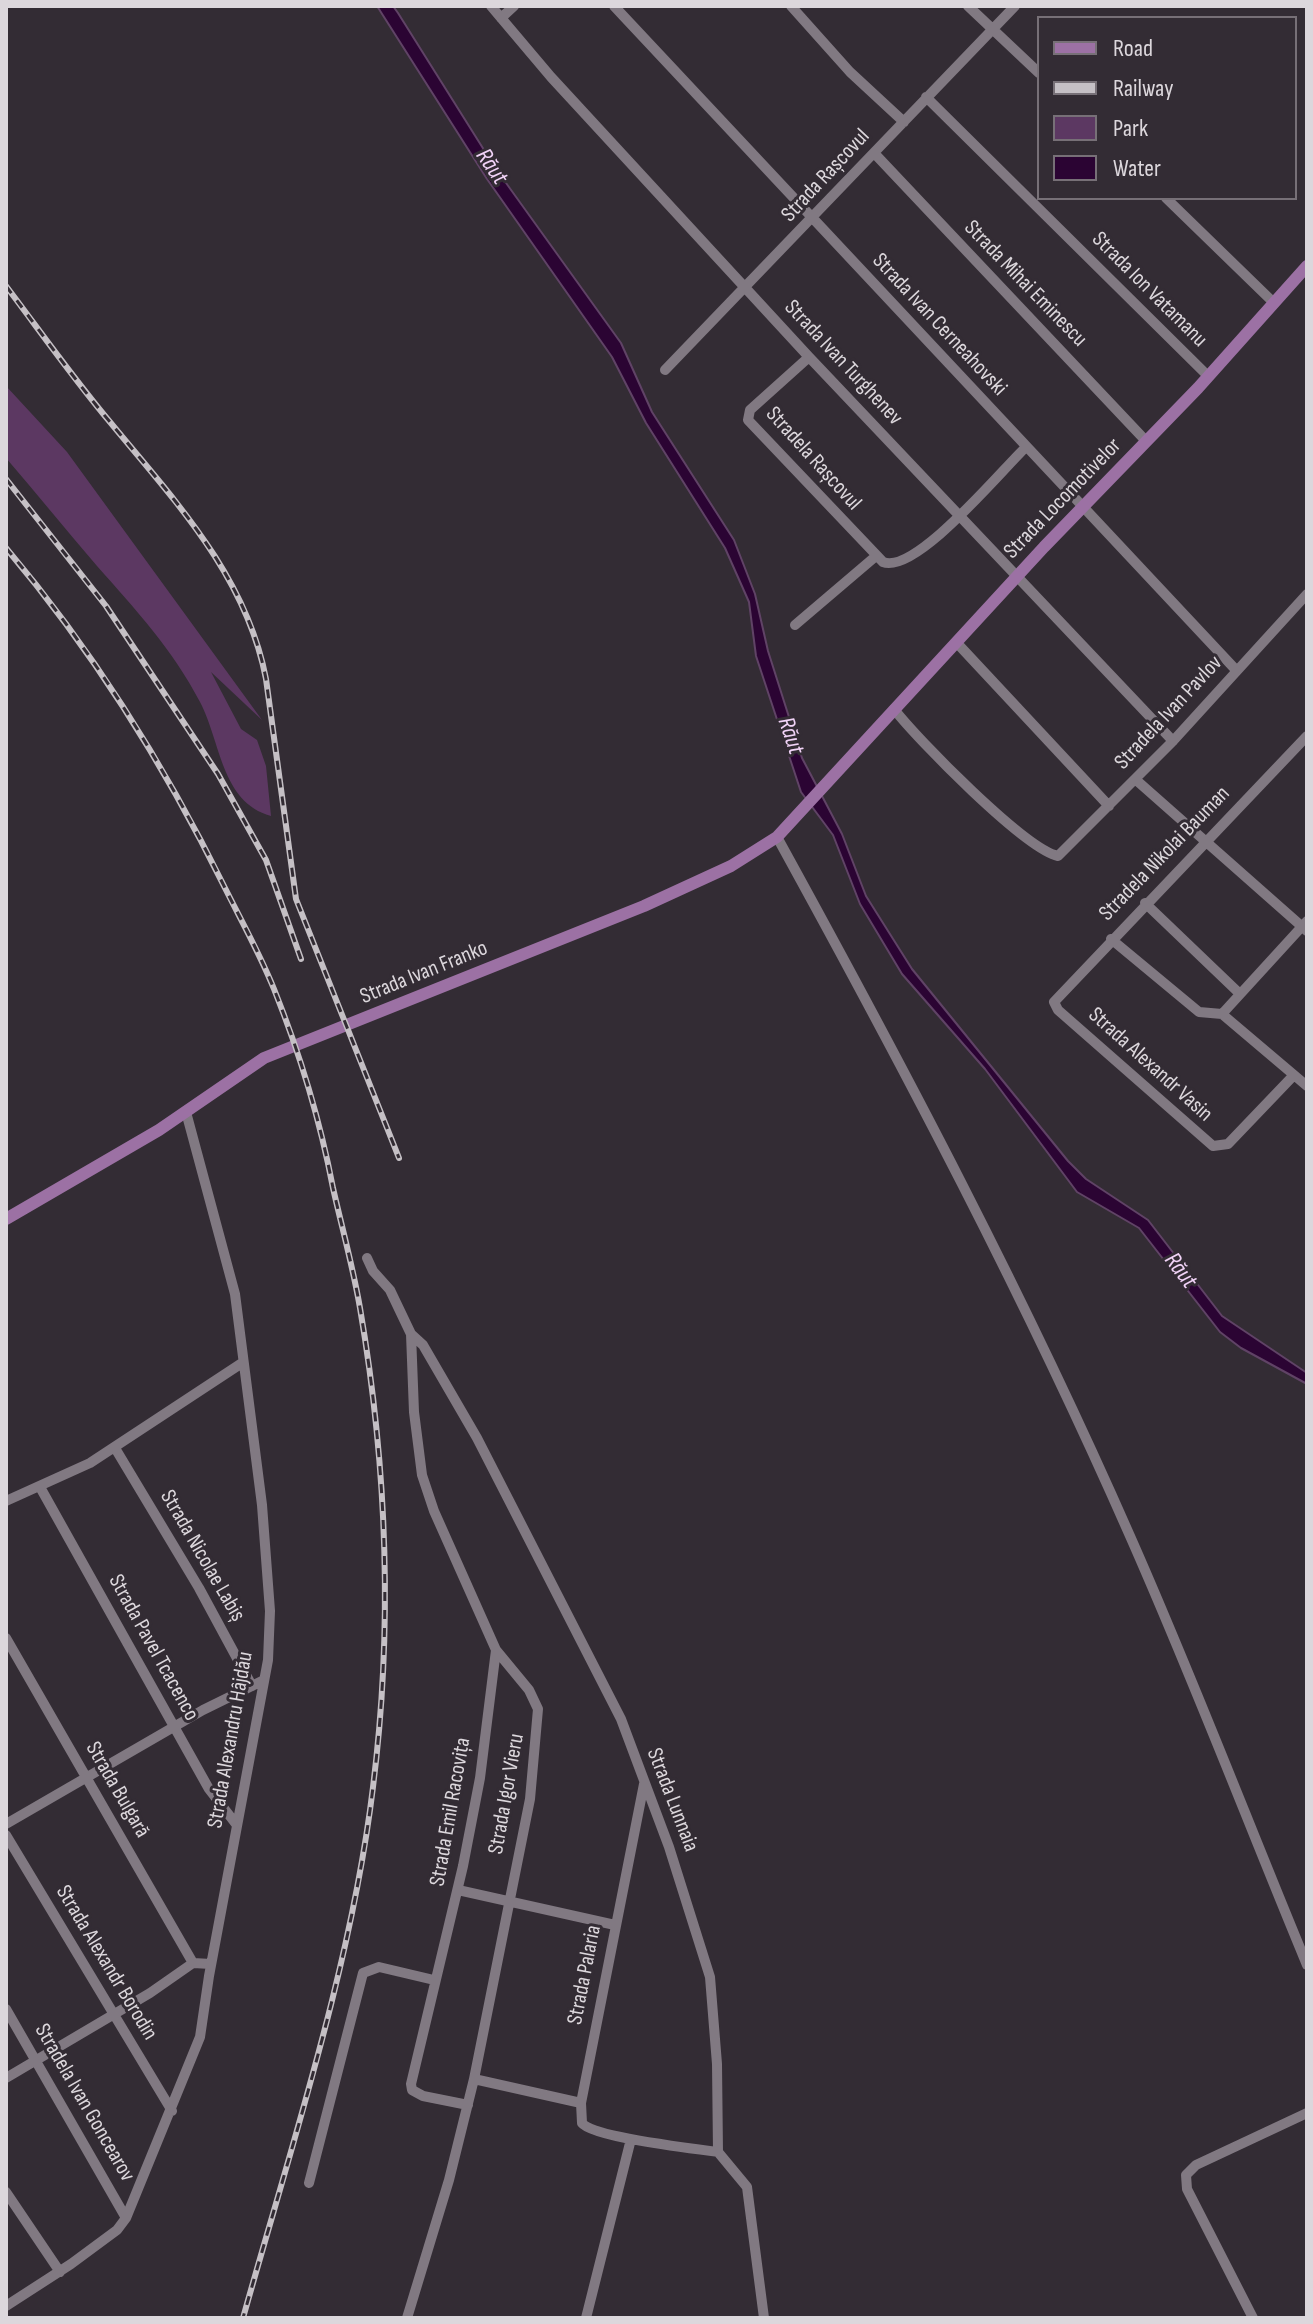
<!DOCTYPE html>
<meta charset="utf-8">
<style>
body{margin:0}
#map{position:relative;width:1313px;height:2324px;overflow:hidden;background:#332c34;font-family:"Sofia Sans Condensed",sans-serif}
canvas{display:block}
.frame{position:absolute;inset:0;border:8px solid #dcd7dc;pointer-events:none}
.legend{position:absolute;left:1037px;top:16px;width:260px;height:184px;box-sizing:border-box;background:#332c34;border:2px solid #777077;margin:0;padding:10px 14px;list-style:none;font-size:24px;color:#dcd7dc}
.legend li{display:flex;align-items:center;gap:16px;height:40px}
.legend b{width:40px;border:2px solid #777077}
</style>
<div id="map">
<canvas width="1313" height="2324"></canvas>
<div class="frame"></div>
<ul class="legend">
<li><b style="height:10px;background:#9c71a4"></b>Road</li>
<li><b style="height:10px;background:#c5c0c5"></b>Railway</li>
<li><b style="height:22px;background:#5c3862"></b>Park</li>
<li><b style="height:22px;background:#2b0433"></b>Water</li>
</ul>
</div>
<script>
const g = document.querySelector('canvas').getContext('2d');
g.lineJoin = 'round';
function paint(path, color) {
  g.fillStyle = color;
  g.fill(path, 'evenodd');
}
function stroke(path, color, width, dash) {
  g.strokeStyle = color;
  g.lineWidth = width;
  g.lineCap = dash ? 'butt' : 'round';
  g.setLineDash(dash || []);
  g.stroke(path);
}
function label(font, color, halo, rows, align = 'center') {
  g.font = font + ' "Sofia Sans Condensed",sans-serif';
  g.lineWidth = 6;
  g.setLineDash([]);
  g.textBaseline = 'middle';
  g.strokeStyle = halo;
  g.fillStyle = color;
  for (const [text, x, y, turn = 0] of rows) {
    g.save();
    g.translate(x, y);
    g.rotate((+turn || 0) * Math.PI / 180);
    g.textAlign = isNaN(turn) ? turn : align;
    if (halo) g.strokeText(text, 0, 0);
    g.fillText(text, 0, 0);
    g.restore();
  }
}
const green = new Path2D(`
 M6,386L67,452L262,720L211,672L241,729L257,740L266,766L271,816C221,802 221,742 200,702C173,650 136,610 97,566C66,530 37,494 6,458Z`);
const water = new Path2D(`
 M377,6H393L398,13L496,169L621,343L652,412L734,540L755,594L768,651L802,758L842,834L866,896L912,969L1068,1161L1086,1179L1148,1220L1222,1316L1307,1373V1384L1241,1348L1220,1332L1139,1228L1077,1192L985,1069L902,974L860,904L833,835L801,792L756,656L749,602L725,548L646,423L612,357L487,179Z`);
const minor = new Path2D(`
 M491,6L551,77L809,357L1173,741
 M614,6L1236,670
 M791,6L850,72L904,122
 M968,6L1039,73
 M501,18L514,6
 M926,97L1208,376
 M875,154L1146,441
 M1166,198L1273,302
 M809,357L750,410L748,420L883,562C915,575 1000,472 1025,448
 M665,370L1015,6
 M795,625L876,556
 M956,642L1109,806
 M894,709C917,739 1025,849 1058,856L1173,741L1307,594
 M1135,779L1307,931
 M777,837C903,1066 1025,1297 1130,1536C1193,1678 1248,1823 1307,1965
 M1145,903L1239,993
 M1111,939L1199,1012L1222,1014L1307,1086
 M1222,1014L1307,921
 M1294,1075L1228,1144L1213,1146L1058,1010L1054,1002L1307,736
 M367,1258L373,1271L390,1290L411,1334L414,1412L422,1475L434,1511L496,1650L529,1690L538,1709L530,1799L474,2079L449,2180L407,2318
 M411,1334L423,1345L477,1438L621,1719L669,1847L710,1977L717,2064L718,2152L747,2187L764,2318
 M115,1448L199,1588L252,1686
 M40,1487L209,1789L236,1824
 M6,1501L90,1463L242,1363
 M6,1638L193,1963
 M644,1784L581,2103L582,2123C592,2137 695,2149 718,2152
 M6,1824L203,1710L264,1680
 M6,1835L172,2111
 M458,1890L615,1925
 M6,2009L126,2218
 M6,2078L150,1993L193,1963L211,1964
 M474,2079L581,2103
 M468,2105L423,2096L412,2090L411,2084L463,1866L480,1778L496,1650
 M309,2183L363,1973L379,1967L434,1980
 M6,2192L60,2272
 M6,2306L71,2264L117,2230L126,2218L200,2037L209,1976L268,1660L270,1611L262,1505L235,1294L186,1112
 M586,2318L631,2139
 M1253,2318L1187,2189L1186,2175L1196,2165L1307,2113`);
const major = new Path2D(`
 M6,1219L159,1130L264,1058L644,906L731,866L777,837L1044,547L1198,388L1307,266`);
const rail = new Path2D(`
 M6,286C40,331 73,378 110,422C174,500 246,575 266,679L296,899L399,1158
 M6,479L106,606L218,774L266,860L301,959
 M6,548C94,652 165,766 225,888C242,922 260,954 274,989C300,1054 320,1120 333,1188C342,1228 353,1267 360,1308C387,1466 393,1628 373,1787C352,1963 291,2147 243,2318`);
const streetNames = [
 ["Strada Rașcovul",826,176,-47],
 ["Strada Mihai Eminescu",1025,284,46],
 ["Strada Ion Vatamanu",1149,290,45],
 ["Strada Ivan Cerneahovski",939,325,47],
 ["Strada Ivan Turghenev",843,363,47],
 ["Stradela Rașcovul",813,459,48],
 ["Strada Locomotivelor",1063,499,-46],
 ["Stradela Ivan Pavlov",1169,713,-47],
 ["Stradela Nikolai Bauman",1165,854,-46],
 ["Strada Ivan Franko",424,973,-22],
 ["Strada Alexandr Vasin",1150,1065,42],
 ["Strada Nicolae Labiș",202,1556,60],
 ["Strada Pavel Tcacenco",153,1648,61],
 ["Strada Alexandru Hâjdău",231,1740,-80],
 ["Strada Bulgară",117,1790,60],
 ["Strada Igor Vieru",507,1794,-80],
 ["Strada Lunnaia",672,1800,69],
 ["Strada Emil Racovița",451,1812,-80],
 ["Strada Alexandr Borodin",106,1963,59],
 ["Strada Palaria",585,1975,-79],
 ["Stradela Ivan Goncearov",84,2103,60]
];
const waterNames = [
 ["Răut",491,167,56],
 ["Răut",790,736,71],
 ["Răut",1180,1271,53]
];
paint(green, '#5c3862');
paint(water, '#2b0433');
stroke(water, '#604366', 2);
stroke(minor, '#817982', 10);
stroke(major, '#9c71a4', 12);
stroke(rail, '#c5c0c5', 6);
stroke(rail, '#332c34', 3, [9]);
label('22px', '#dcd7dc', '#332c34', streetNames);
label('italic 24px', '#f1d3f7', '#332c34', waterNames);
</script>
